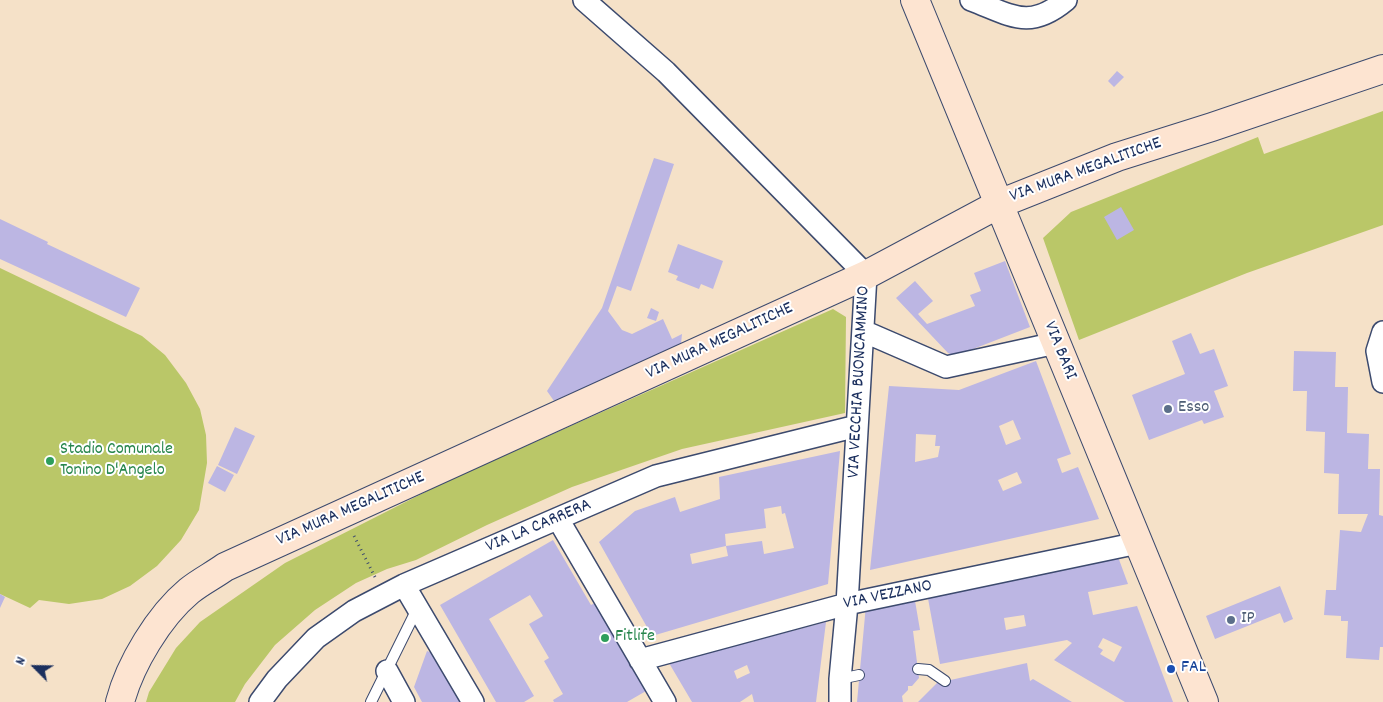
<!DOCTYPE html>
<style>
body{margin:0}
#map{position:relative;width:1383px;height:702px;overflow:hidden;background:#f5e1c8;font-family:Dekko,sans-serif}
canvas{display:block}
.north{position:absolute;left:10px;top:642px;width:50px;height:50px;-webkit-text-stroke:4px #fff;paint-order:stroke;rotate:293deg;font-size:14px;font-weight:700;line-height:20px;text-align:center;color:#1b2f5e}
.north::after{content:'';display:block;margin:auto;width:18px;height:22px;background:#1b2f5e;clip-path:polygon(50% 0,100% 100%,50% 72%,0 100%)}
</style>
<div id="map">
<canvas width="1383" height="702"></canvas>
<div class="north">N</div>
</div>
<script>
const g = document.querySelector('canvas').getContext('2d');
g.lineJoin = 'round';
function paint(path, color) {
  g.fillStyle = color;
  g.fill(path, 'evenodd');
}
function stroke(path, color, width, dash) {
  g.strokeStyle = color;
  g.lineWidth = width;
  g.lineCap = dash ? 'butt' : 'round';
  g.setLineDash(dash || []);
  g.stroke(path);
}
function label(font, color, halo, rows, align = 'center') {
  g.font = font + ' Dekko,sans-serif';
  g.lineWidth = 4;
  g.setLineDash([]);
  g.textBaseline = 'middle';
  g.strokeStyle = halo;
  g.fillStyle = color;
  for (const [text, x, y, turn = 0] of rows) {
    g.save();
    g.translate(x, y);
    g.rotate((+turn || 0) * Math.PI / 180);
    g.textAlign = isNaN(turn) ? turn : align;
    if (halo) g.strokeText(text, 0, 0);
    g.fillText(text, 0, 0);
    g.restore();
  }
}
const green = new Path2D(`
 M1383,111V225L1247,273L1079,340L1043,238L1071,212L1258,137L1264,154Z
 M0,268L142,336L165,355L186,383L200,409L206,435L207,463L199,510L181,540L157,566L130,586L102,599L69,604L39,600L30,608L0,594Z
 M833,309L846,317L845,413L682,449L572,487L487,525L416,560L387,569L356,583L315,610L275,645L245,684L235,702H146L149,692L176,648L200,622L285,563L445,482Z`);
const building = new Path2D(`
 M1117,71L1124,77L1114,87L1108,81Z
 M654,158L674,164L631,291L617,286L608,311L622,330L632,334L663,319L672,339L682,334L681,344L554,401L547,391L602,308Z
 M1121,207L1134,230L1117,240L1104,217Z
 M0,219L48,242L47,244L140,288L126,317L0,259Z
 M678,244L723,261L713,289L701,284L699,289L676,280L678,276L668,272Z
 M1005,261L1030,327L955,356L948,353L896,298L915,281L933,301L918,314L927,324L975,306L970,295L981,291L974,273Z
 M651,308L659,312L656,321L647,318Z
 M1191,333L1200,354L1214,349L1228,386L1214,391L1224,417L1204,424L1202,420L1149,440L1132,395L1185,374L1172,341Z
 M1294,351L1336,352L1335,387H1348L1347,433L1369,434L1368,469H1380L1379,515L1383,516V647H1380L1379,660L1346,658L1348,621H1341V616L1324,615L1326,590H1336L1340,530L1361,532L1368,514H1338L1339,474L1324,473L1325,432L1306,431L1307,391H1293Z
 M1036,361L1071,454L1057,459L1062,473L1078,467L1099,519L870,570L889,386L959,390ZM1013,420L1021,439L1006,445L999,426ZM916,434L936,435L935,446H940L938,457L915,462ZM1017,472L1022,483L1003,491L998,480Z
 M235,427L255,436L237,474L218,465Z
 M840,451L828,584L652,636L599,542L635,511L675,497L680,512L720,499L719,477ZM781,506L782,514L785,513L794,548L764,554L762,541L726,546L725,534L766,528L764,509ZM726,546L728,556L692,564L690,554Z
 M217,466L234,475L225,492L208,483Z
 M553,540L591,605L595,603L646,691L627,702H554L553,700L563,694L544,661L549,658L529,624L543,616L530,595L489,619L534,696L524,702H496L440,605Z
 M1117,554L1128,584L1088,592L1093,615L1137,606L1173,702H1125L1054,660L1072,643L1067,640L940,664L927,593ZM1024,615L1026,626L1006,630L1004,618ZM1103,638L1122,647L1114,662L1100,654L1103,650L1098,647Z
 M1280,586L1293,619L1284,623L1280,613L1215,639L1206,616Z
 M0,594L5,597L0,608Z
 M914,595L920,630L913,631L919,678L912,686H908V690L902,696L903,702H857L866,605Z
 M826,622L816,702H754L752,694L740,702H692L669,663ZM747,665L750,673L737,679L734,671Z
 M427,651L440,656L463,702H422L414,687Z
 M1027,663L1030,681L1033,679L1072,702H918L937,683Z`);
const path = new Path2D(`
 M354,536L375,577`);
const lane = new Path2D(`
 M918,669L929,670L945,681
 M840,679L859,675
 M371,702L417,609`);
const street = new Path2D(`
 M584,0L666,72L866,275L847,604L840,679V702
 M971,0C1011,15 1029,31 1066,0
 M863,331L946,367L1056,343
 M1383,332L1377,351L1383,382
 M558,519L665,702
 M404,585L473,702
 M640,660L847,604L1138,543
 M387,671L404,702
 M260,702L277,679L316,638L354,611L404,585L656,476L857,426`);
const secondary = new Path2D(`
 M915,0L1204,702
 M120,702C130,664 159,616 189,591C200,582 214,575 225,567L866,275L999,204L1117,157L1212,127L1383,69`);
const markers = [
 [1168,409,5,"#5c6f8a"],
 [50,461,5,"#2e9e5b"],
 [1231,620,5,"#5c6f8a"],
 [605,638,5,"#2e9e5b"],
 [1171,669,5,"#1a4fb4"]
];
const streetNames = [
 ["VIA MURA MEGALITICHE",1086,171,-20],
 ["VIA MURA MEGALITICHE",720,342,-25],
 ["VIA BARI",1059,351,68],
 ["VIA VECCHIA BUONCAMMINO",860,382,-87],
 ["VIA MURA MEGALITICHE",351,510,-24],
 ["VIA LA CARRERA",539,527,-23],
 ["VIA VEZZANO",888,596,-12]
];
const serviceNames = [
 ["Esso",1178,409],
 ["IP",1241,620]
];
const leisureNames = [
 ["Stadio Comunale",60,451],
 ["Tonino D'Angelo",60,472],
 ["Fitlife",615,638]
];
const transitNames = [
 ["FAL",1181,669]
];
paint(green, '#bac768');
paint(building, '#bcb6e3');
stroke(lane, '#3c4a6e', 12);
stroke(street, '#3c4a6e', 24);
stroke(secondary, '#3c4a6e', 30);
stroke(path, '#3c4a6e', 3, [1, 4]);
stroke(lane, '#fff', 10);
stroke(street, '#fff', 21);
stroke(secondary, '#fde4d1', 28);
for (const [x, y, r, color] of markers) {
  const dot = new Path2D();
  dot.arc(x, y, r, 0, 2 * Math.PI);
  g.fillStyle = color;
  g.fill(dot);
  stroke(dot, '#fff', 2);
}
label('18px', '#1b2f5e', '#fff', streetNames);
label('18px', '#4e5e75', '#fff', serviceNames, 'left');
label('18px', '#27864d', '#fff', leisureNames, 'left');
label('18px', '#164399', '#fff', transitNames, 'left');
</script>
